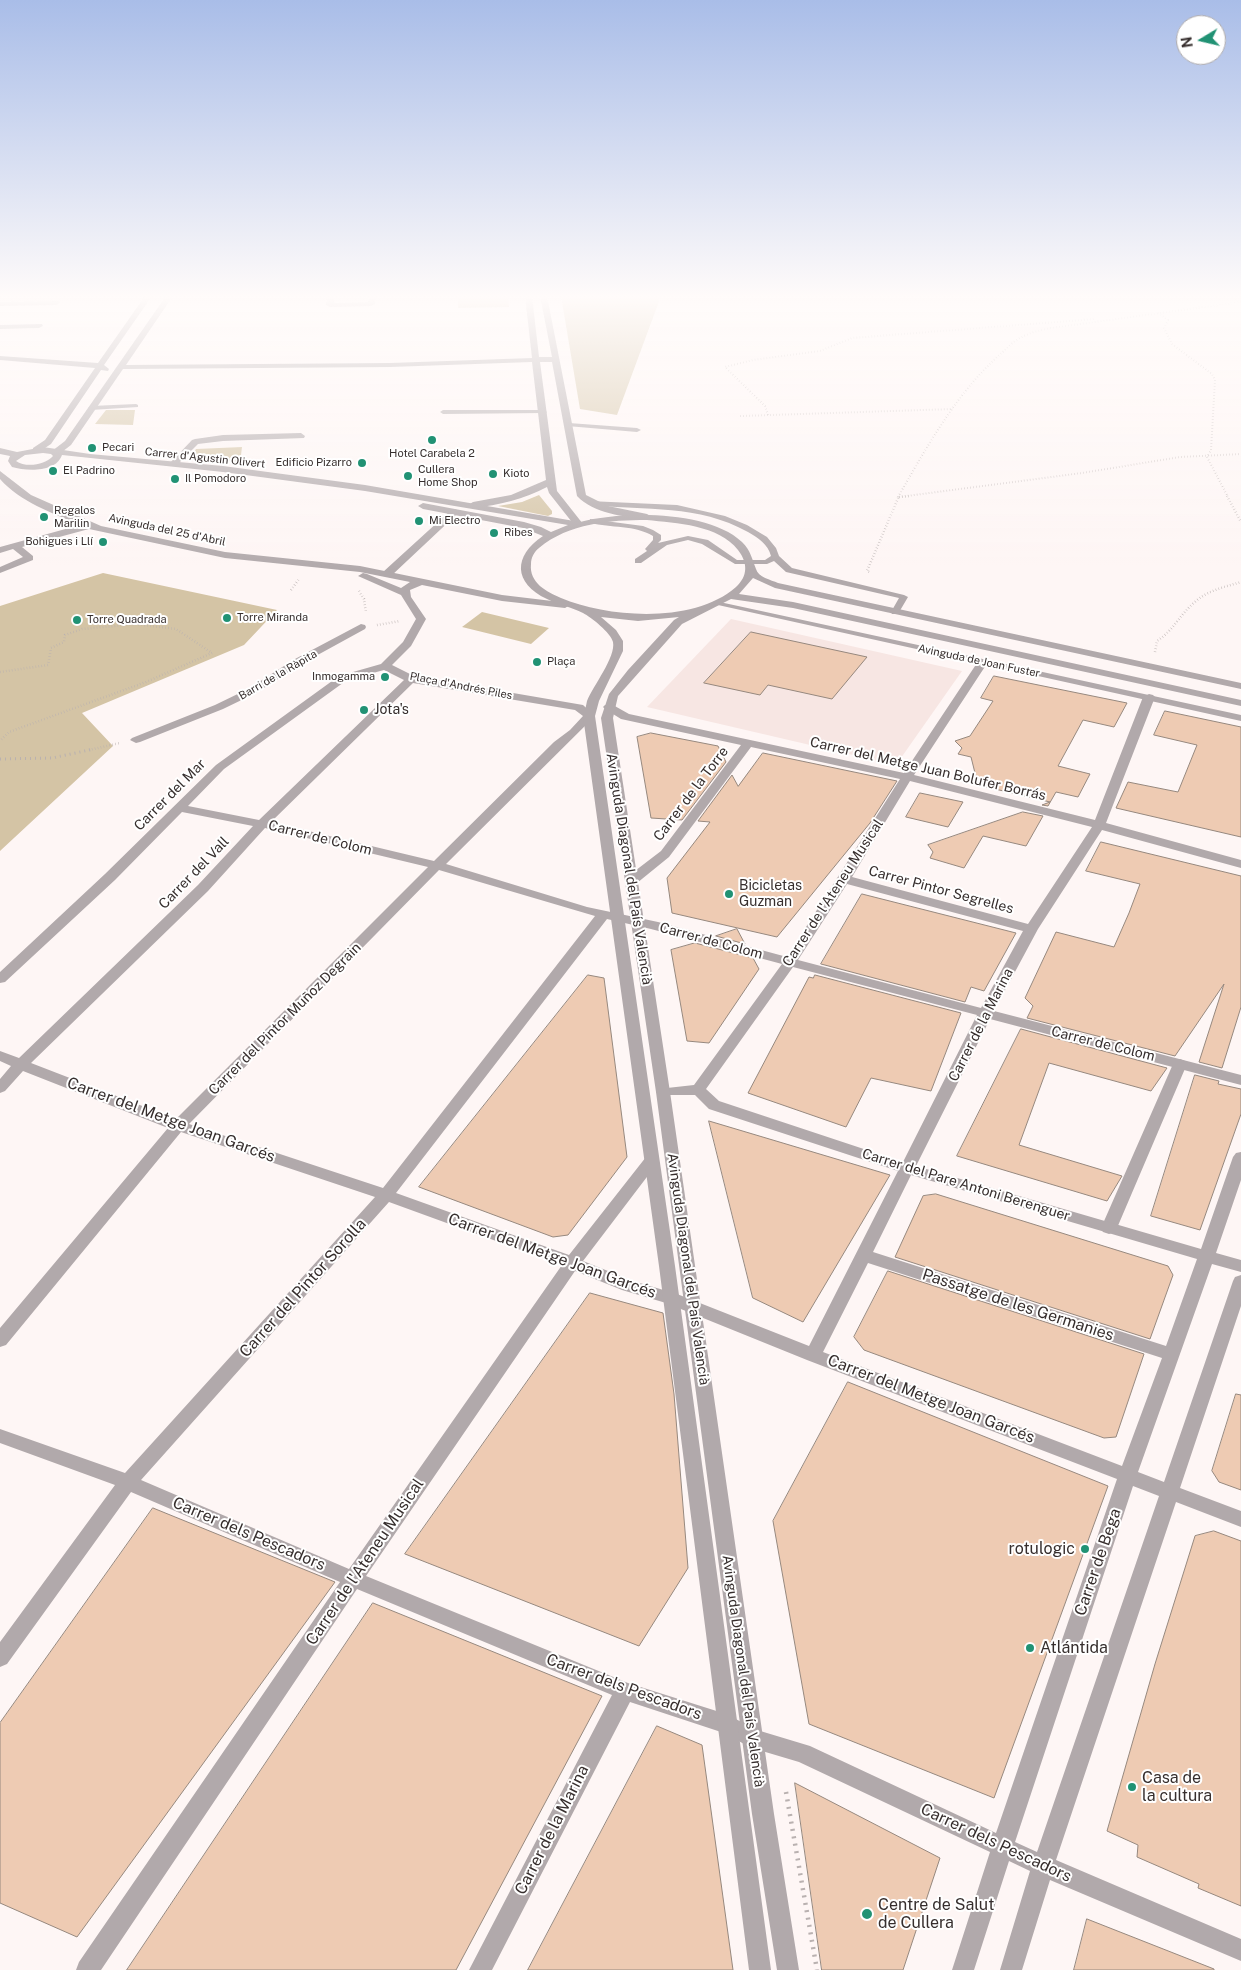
<!DOCTYPE html>
<meta charset="utf-8">
<style>
body{margin:0}
#map{position:relative;width:1241px;height:1970px;overflow:hidden;background:#fef6f5;font-family:"Public Sans",sans-serif}
canvas{display:block}
.north{position:absolute;left:1176px;top:15px;width:50px;height:50px;box-sizing:border-box;background:#fff;border:1px solid #afabab;border-radius:50%;rotate:261deg;font-size:14px;font-weight:700;line-height:20px;text-align:center;color:#362e2d}
.north::after{content:'';display:block;margin:auto;width:18px;height:22px;background:#219274;clip-path:polygon(50% 0,100% 100%,50% 72%,0 100%)}
</style>
<div id="map">
<canvas width="1241" height="1970"></canvas>
<div class="north">N</div>
</div>
<script>
const g = document.querySelector('canvas').getContext('2d');
g.lineJoin = 'round';
function paint(path, color) {
  g.fillStyle = color;
  g.fill(path, 'evenodd');
}
function stroke(path, color, width, dash) {
  g.strokeStyle = color;
  g.lineWidth = width;
  g.lineCap = dash ? 'butt' : 'round';
  g.setLineDash(dash || []);
  g.stroke(path);
}
function label(font, color, halo, rows, align = 'center') {
  g.font = font + ' "Public Sans",sans-serif';
  g.lineWidth = 4;
  g.setLineDash([]);
  g.textBaseline = 'middle';
  g.strokeStyle = halo;
  g.fillStyle = color;
  for (const [text, x, y, turn = 0] of rows) {
    g.save();
    g.translate(x, y);
    g.rotate((+turn || 0) * Math.PI / 180);
    g.textAlign = isNaN(turn) ? turn : align;
    if (halo) g.strokeText(text, 0, 0);
    g.fillText(text, 0, 0);
    g.restore();
  }
}
const built = new Path2D(`
 M731,619L962,671L896,765L647,707Z`);
const green = new Path2D(`
 M458,296H508L509,307L458,308Z
 M561,296H661L617,415L580,409Z
 M106,410H135L133,425L95,424Z
 M242,447L240,463L192,455L196,449Z
 M539,495L552,511V514L548,516L498,506L522,502Z
 M103,573L277,610L244,645L82,713L113,746L0,851V606Z
 M482,612L549,628L531,644L462,627Z`);
const building = new Path2D(`
 M751,632L816,646L867,657L832,699L768,685L760,695L704,683Z
 M994,676L1127,703L1114,727L1083,720L1058,766L1090,774L1078,797L1056,792L1048,806L1042,805L1050,802L978,785L971,757L958,754L962,748L955,741L970,736L993,701L981,698Z
 M1165,711L1241,727V837L1116,808L1128,782L1178,792L1197,745L1154,735Z
 M651,733L718,746L726,762L682,820L651,818L637,737Z
 M763,753L897,781L870,823L777,937L672,913L667,878L710,822L698,821L732,775L738,786Z
 M920,793L963,802L948,827L906,817Z
 M1023,812L1043,816L1026,846L983,836L964,868L930,858L933,852L928,845Z
 M1101,842L1241,876V1007L1222,1068L1199,1062L1224,984L1175,1056L1027,1018L1033,1006L1025,998L1056,932L1114,947L1129,913L1140,884L1086,871Z
 M862,894L1016,933L984,991L971,987L965,1002L821,964Z
 M737,929L745,944L716,936Z
 M695,943L753,958L759,969L709,1043L687,1041L671,950Z
 M588,975L604,978L627,1157L568,1235L553,1237L419,1187Z
 M815,975L961,1013L931,1091L871,1078L846,1127L748,1093L809,977L813,978Z
 M1021,1029L1167,1068L1151,1091L1049,1063L1019,1145L1122,1176L1107,1201L957,1156Z
 M1195,1075L1219,1081L1218,1084L1241,1089V1114L1200,1230L1151,1216Z
 M709,1121L890,1175L803,1322L753,1298Z
 M936,1194L1168,1266L1173,1275L1150,1339L895,1257L923,1196Z
 M888,1271L1144,1354L1116,1437L1104,1438L864,1350L854,1337Z
 M590,1293L663,1313L674,1394L688,1568L639,1646L405,1554Z
 M848,1382L1108,1486L994,1798L809,1724L773,1521Z
 M1236,1394L1241,1395V1490L1219,1482L1212,1471Z
 M153,1508L335,1582L77,1937L0,1903V1723Z
 M1214,1531L1241,1541V1906L1198,1888L1199,1884L1137,1857L1138,1845L1107,1831L1155,1664L1195,1536Z
 M373,1603L602,1696L456,1970H127Z
 M657,1726L702,1745L733,1970H528Z
 M795,1783L940,1858L903,1970H822Z
 M1087,1919L1214,1969V1970H1074Z`);
const pathFar3 = new Path2D(`
 M1158,313L1168,320L1164,328L1172,344L1212,374L1215,380L1211,450L1207,457L1228,497
 M768,415L765,406L725,367L753,360L820,351L852,338L1095,319
 M740,416L953,409
 M898,497C928,445 958,390 1004,351C1009,346 1015,340 1022,337C1031,332 1041,330 1051,328L1241,302
 M899,497L1082,473L1180,457L1241,454`);
const pathFar2 = new Path2D(`
 M1227,496L1241,522
 M899,497L910,496
 M869,572L867,571L899,496
 M291,590L299,579
 M359,591L364,599L366,613
 M377,625L400,621
 M1155,652L1157,641C1174,630 1180,614 1195,602C1208,590 1225,587 1241,582
 M0,672L48,665L51,648L64,642L65,635L82,629L135,624L176,629L212,653L146,682L9,732L0,741
 M89,750L120,743`);
const pathFar1 = new Path2D(`
 M0,759L52,758L94,749`);
const path = new Path2D(`
 M786,1792L817,1970`);
const service = new Path2D(`
 M136,404L138,405V407L91,410L88,408L91,406Z
 M544,410L547,412L546,413L443,414L440,412L443,410Z
 M569,423L637,428L641,430L637,432L567,426L566,425Z
 M589,501L677,505L725,516L747,525L767,537L776,548L779,556L792,568L904,595L908,597L898,614H892L891,612L899,598L786,572L774,561L767,564H735L702,544L688,540L667,545L641,563H635V559L647,551L645,549L653,540V536C635,525 611,528 590,523V519L643,526L653,530L661,535V540L658,543L688,536L708,540L737,560H765L771,556C768,544 758,538 748,532C698,504 646,511 592,505L588,503Z
 M715,601L1241,715V721L718,605L714,603Z`);
const pedestrian = new Path2D(`
 M454,509L457,510V514L391,576H383V572L451,510Z
 M361,624L365,625L366,627L365,629L303,663L256,693L223,709L140,742L136,743L130,740L132,738L215,705L248,689L295,659Z
 M1180,1059L1185,1061L1187,1064L1117,1228L1115,1232L1109,1234L1103,1232L1101,1228L1173,1064L1175,1061Z`);
const minor = new Path2D(`
 M145,296H152L104,365L109,369L108,371L101,370L51,444L39,452H33V448L45,440L95,368L0,360V356L98,363Z
 M166,296H173L126,365L390,363L532,358L525,296H532L539,357H552L540,296H547L586,495L608,506L647,514L652,517L647,520C624,516 594,514 577,496L552,362H540L557,491L583,524L578,527L575,526L549,493L547,487C524,499 499,505 473,508L468,505L473,502L511,495L546,480L532,362L390,367L123,369L71,445L58,455H52V451L65,441Z
 M327,296H334V303L368,302L369,296H376L375,304L371,306L330,307L326,305Z
 M59,301L60,303L56,305L0,306V302Z
 M42,324L43,326L39,328L0,329V325Z
 M301,433L305,436L304,438L223,441L198,444L176,466H170L169,464L192,440L195,439L223,435Z
 M0,471L31,495L101,526L225,552L360,566L502,595L569,603L570,605L565,608L502,601L422,585L410,590L411,597L426,619L411,646L392,665L414,676L583,705L595,716L446,864L587,907L658,922L787,957L900,779L751,747L669,857L637,883H627L626,880L627,877L661,851L741,745L621,719L605,709L603,707L605,705H613L629,714L904,773L979,660L983,659L988,662L914,775L1095,820L1143,697L1149,694L1153,695L1155,697L1106,823L1241,860V868L1102,830L1038,929L994,1011L1241,1075V1085L990,1019L916,1166L1201,1249L1233,1157L1236,1153L1241,1152V1180L1216,1253L1241,1260V1272L1212,1264L1138,1472L1164,1482L1233,1281L1235,1277L1241,1275V1306L1180,1488L1241,1511V1527L1176,1502L1056,1860L1241,1939V1961L1050,1880L1022,1970H1000L1030,1871L1009,1861L974,1970H952L990,1852L799,1762L752,1748L721,1732L630,1702L492,1970H469L612,1695L357,1589L101,1970H76L79,1962L340,1582L131,1492L7,1664L0,1667V1642L115,1485L0,1443V1429L125,1473L375,1197L181,1132L6,1345L0,1347V1328L168,1128L23,1071L5,1091L0,1093V1079L11,1066L0,1061V1051L19,1058L198,885L253,826L182,812L115,880L5,982L0,983V972L105,874L216,765L339,676L381,664L403,642L416,619L401,595L358,576L363,573L367,574L401,588L410,582L360,572L225,558L89,529L22,547L33,556V560L0,573V567L23,557L13,549L0,553V547L80,525C53,513 20,502 0,479ZM384,670L404,680L259,820L188,806L224,769L347,680ZM413,683L575,710L583,716L570,730L554,742L434,861L271,822ZM910,781L1092,827L1028,924L852,877ZM265,828L428,867L176,1119L31,1063L208,891ZM439,870L595,916L383,1188L189,1124ZM847,884L1023,931L981,1008L798,960ZM607,919L651,929L782,964L694,1085L658,1089L656,1092L658,1095H695L709,1109L898,1171L809,1346L677,1294L633,1281L583,1261L656,1165L659,1161L656,1157L651,1156L646,1157L569,1255L396,1193ZM793,967L977,1015L903,1162L719,1101L706,1089ZM911,1175L1197,1259L1166,1346L873,1252ZM389,1202L562,1265L349,1569L141,1480ZM868,1263L1162,1358L1122,1466L823,1352ZM575,1271L622,1290L666,1303L807,1360L1117,1479L996,1833L810,1746L757,1730L726,1714L628,1683L366,1576ZM1133,1486L1159,1496L1037,1852L1015,1842Z`);
const tertiary = new Path2D(`
 M43,447L90,454L223,466L365,485L580,522C622,511 708,510 742,542C751,551 752,559 756,569C758,577 771,580 778,583L1241,683V689L775,588L753,578L739,594L793,602L1241,700V706L793,608L731,599L682,624L618,696L613,718L670,1092L774,1814L799,1970H777L752,1814L656,1092L601,718L609,694L628,670L674,620L679,617L638,621L601,617L616,630L623,641V651L599,701L595,716L675,1266L771,1970H749L659,1266L583,716C585,711 586,706 587,701C593,686 616,657 613,642C611,633 591,617 583,613C572,607 558,605 547,599C513,583 513,556 543,536L523,528L423,509L418,506L423,503L524,522L541,527L551,532L568,525L365,491L223,472L62,455C56,473 26,471 12,467L8,461L10,456L0,454V448L17,452ZM43,453L51,454L53,456C45,465 26,468 16,461L25,455ZM647,520C676,523 719,525 738,550C748,563 748,576 736,587C694,624 609,618 561,598C547,592 529,583 531,564C531,558 534,552 539,548C569,523 610,520 647,520Z`);
const markers = [
 [432,440,5,"#219274"],
 [92,448,5,"#219274"],
 [362,463,5,"#219274"],
 [53,471,5,"#219274"],
 [493,474,5,"#219274"],
 [408,476,5,"#219274"],
 [175,479,5,"#219274"],
 [44,517,5,"#219274"],
 [419,521,5,"#219274"],
 [494,533,5,"#219274"],
 [103,542,5,"#219274"],
 [227,618,5,"#219274"],
 [77,620,5,"#219274"],
 [537,662,5,"#219274"],
 [385,677,5,"#219274"],
 [364,710,5,"#219274"],
 [729,894,5,"#219274"],
 [1085,1549,5,"#219274"],
 [1030,1648,5,"#219274"],
 [1132,1787,5,"#219274"],
 [867,1914,6,"#219274"]
];
const farPoinames = [
 ["Pecari",102,448],
 ["Hotel Carabela 2",432,454,"center"],
 ["Edificio Pizarro",352,463,"right"],
 ["Cullera",418,470],
 ["Home Shop",418,483],
 ["El Padrino",63,471],
 ["Kioto",503,474],
 ["Il Pomodoro",185,479],
 ["Regalos",54,511],
 ["Marilin",54,524],
 ["Mi Electro",429,521],
 ["Ribes",504,533],
 ["Bohigues i Llí",93,542,"right"],
 ["Torre Miranda",237,618],
 ["Torre Quadrada",87,620],
 ["Plaça",547,662],
 ["Inmogamma",375,677,"right"]
];
const farStreetnames = [
 ["Carrer d'Agustin Olivert",205,458,6],
 ["Avinguda del 25 d'Abril",167,530,12],
 ["Avinguda de Joan Fuster",979,661,12],
 ["Barri de la Ràpita",278,675,-30],
 ["Plaça d'Andrés Piles",461,686,11]
];
const poiNames = [
 ["Jota's",374,710],
 ["Bicicletas",739,886],
 ["Guzman",739,902]
];
const streetNames = [
 ["Carrer del Metge Juan Bolufer Borrás",928,769,13],
 ["Carrer de la Torre",691,794,-53],
 ["Carrer del Mar",170,795,-45],
 ["Carrer de Colom",320,838,14],
 ["Avinguda Diagonal del País Valencià",629,869,81],
 ["Carrer del Vall",194,873,-46],
 ["Carrer Pintor Segrelles",941,890,15],
 ["Carrer de l'Ateneu Musical",833,893,-57],
 ["Carrer de Colom",711,941,15],
 ["Carrer del Pintor Muñoz Degrain",285,1019,-45],
 ["Carrer de la Marina",981,1025,-63],
 ["Carrer de Colom",1103,1044,14],
 ["Carrer del Pare Antoni Berenguer",966,1185,17],
 ["Avinguda Diagonal del País Valencià",688,1269,82],
 ["Avinguda Diagonal del País Valencià",743,1671,82]
];
const nearStreetnames = [
 ["Carrer del Metge Joan Garcés",171,1120,20],
 ["Carrer del Metge Joan Garcés",552,1256,20],
 ["Carrer del Pintor Sorolla",303,1288,-48],
 ["Passatge de les Germanies",1018,1305,18],
 ["Carrer del Metge Joan Garcés",931,1399,21],
 ["Carrer dels Pescadors",249,1534,23],
 ["Carrer de l'Ateneu Musical",365,1562,-56],
 ["Carrer de Bega",1098,1562,-71],
 ["Carrer dels Pescadors",624,1687,20],
 ["Carrer de la Marina",552,1830,-63],
 ["Carrer dels Pescadors",996,1843,25]
];
const nearPoinames = [
 ["rotulogic",1075,1549,"right"],
 ["Atlántida",1040,1648],
 ["Casa de",1142,1778],
 ["la cultura",1142,1796],
 ["Centre de Salut",878,1905],
 ["de Cullera",878,1923]
];
paint(built, '#f7e6e3');
paint(green, '#d4c4a5');
paint(building, '#eecbb3');
stroke(building, '#96887e', 1);
stroke(pathFar3, '#b9b1b0', 2, [0.5, 2.5]);
stroke(pathFar2, '#b9b1b0', 2.5, [0.5, 2.5]);
stroke(pathFar1, '#b9b1b0', 3, [1, 4]);
stroke(path, '#b9b1b0', 4.5, [2, 5.5]);
paint(service, '#b1a9ab');
paint(pedestrian, '#b1a9ab');
paint(minor, '#b1a9ab');
paint(tertiary, '#b1a9ab');
const sky = g.createLinearGradient(0, 0, 0, 571);
sky.addColorStop(0, '#a9bde8');
sky.addColorStop(0.52, '#fffbfa');
sky.addColorStop(1, '#fffbfa00');
g.fillStyle = sky;
g.fillRect(0, 0, 1241, 571);
for (const [x, y, r, color] of markers) {
  const dot = new Path2D();
  dot.arc(x, y, r, 0, 2 * Math.PI);
  g.fillStyle = color;
  g.fill(dot);
  stroke(dot, '#fff', 2);
}
label('11px', '#362e2d', '#fff', farPoinames, 'left');
label('11px', '#362e2d', '#fff', farStreetnames);
label('14px', '#362e2d', '#fff', poiNames, 'left');
label('14px', '#362e2d', '#fff', streetNames);
label('16px', '#362e2d', '#fff', nearStreetnames);
label('16px', '#362e2d', '#fff', nearPoinames, 'left');
</script>
